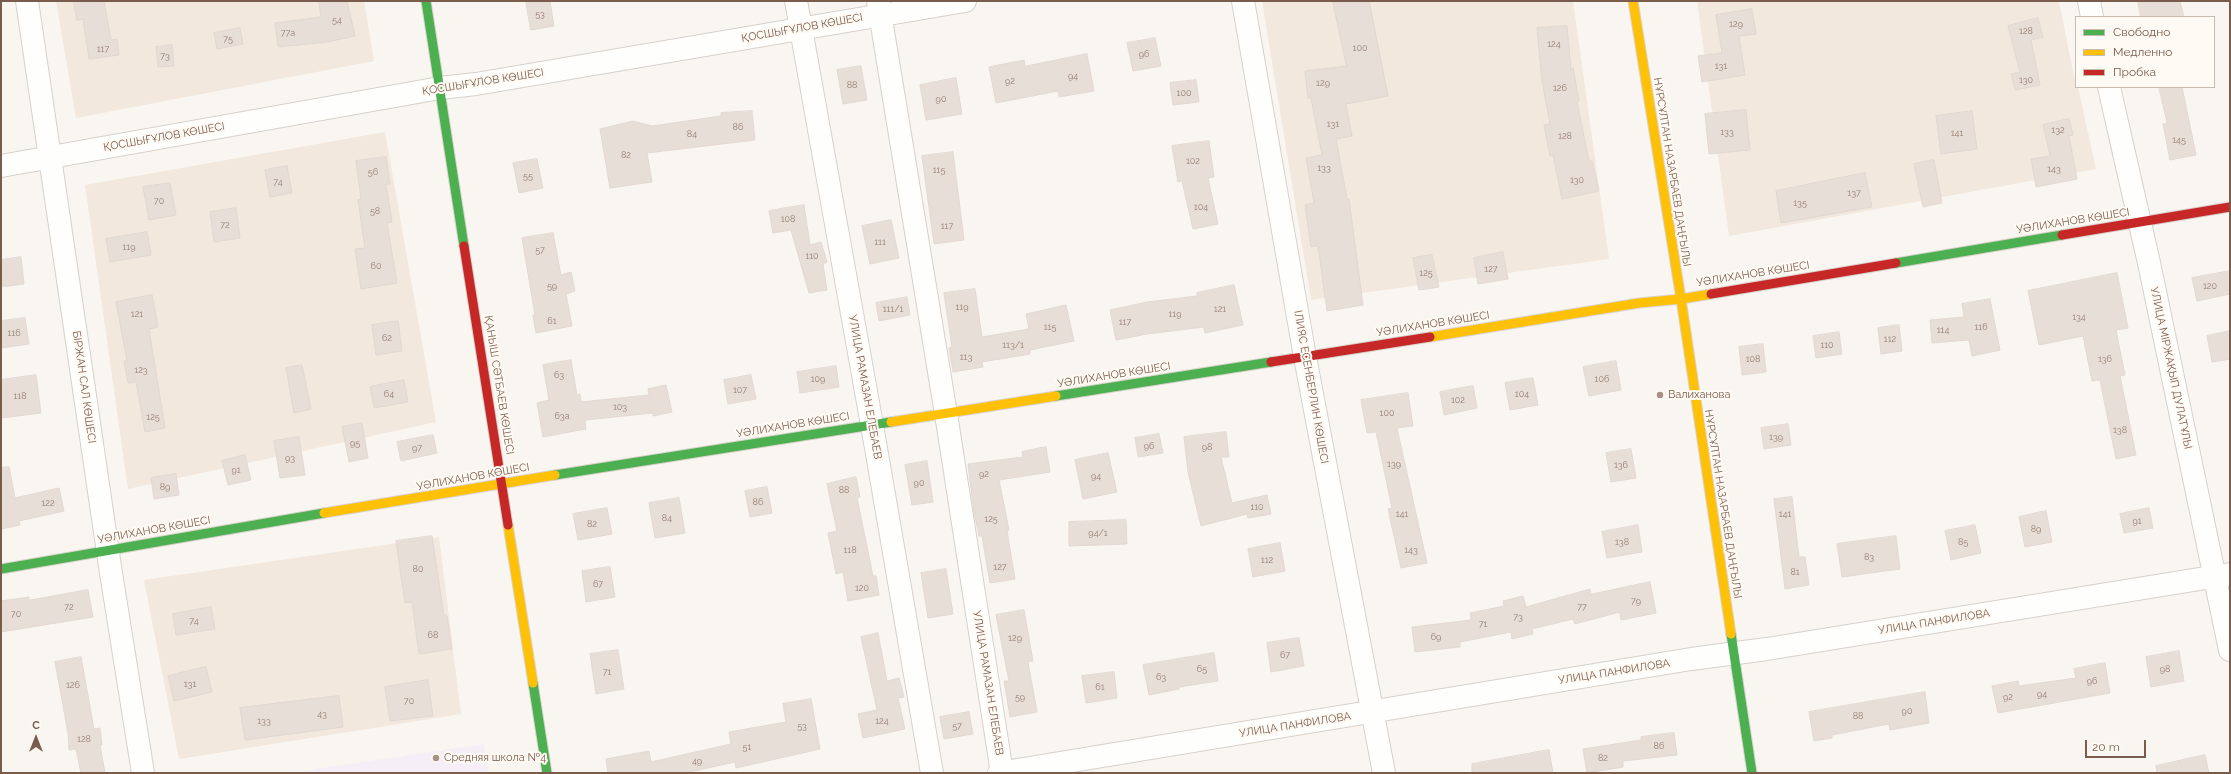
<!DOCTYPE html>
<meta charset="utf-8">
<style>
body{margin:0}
#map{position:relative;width:2231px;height:774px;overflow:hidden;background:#f9f5f0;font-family:Raleway,sans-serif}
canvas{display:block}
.frame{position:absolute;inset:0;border:2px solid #7a5c4d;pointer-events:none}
.legend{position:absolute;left:2075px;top:16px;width:140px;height:72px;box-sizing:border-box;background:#fffaf3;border:1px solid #cabbb1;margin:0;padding:5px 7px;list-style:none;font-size:12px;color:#7a5c4d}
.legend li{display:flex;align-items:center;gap:8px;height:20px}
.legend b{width:20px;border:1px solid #cabbb1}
.north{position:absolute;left:16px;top:718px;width:40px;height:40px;-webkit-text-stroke:3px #fffaf3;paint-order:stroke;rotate:0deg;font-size:11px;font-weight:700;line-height:16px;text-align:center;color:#7a5c4d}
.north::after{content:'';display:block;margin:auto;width:14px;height:18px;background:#7a5c4d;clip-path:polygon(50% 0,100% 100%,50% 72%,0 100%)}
.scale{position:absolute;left:2085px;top:740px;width:61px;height:18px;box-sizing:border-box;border:2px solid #7a5c4d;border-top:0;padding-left:5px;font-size:12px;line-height:14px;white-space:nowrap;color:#7a5c4d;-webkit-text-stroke:3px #fffaf3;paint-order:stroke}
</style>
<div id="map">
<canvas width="2231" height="774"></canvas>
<div class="frame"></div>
<ul class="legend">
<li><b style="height:5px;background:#4caf50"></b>Свободно</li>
<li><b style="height:5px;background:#ffc107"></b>Медленно</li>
<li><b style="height:5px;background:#c62828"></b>Пробка</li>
</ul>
<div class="north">С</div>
<div class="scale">20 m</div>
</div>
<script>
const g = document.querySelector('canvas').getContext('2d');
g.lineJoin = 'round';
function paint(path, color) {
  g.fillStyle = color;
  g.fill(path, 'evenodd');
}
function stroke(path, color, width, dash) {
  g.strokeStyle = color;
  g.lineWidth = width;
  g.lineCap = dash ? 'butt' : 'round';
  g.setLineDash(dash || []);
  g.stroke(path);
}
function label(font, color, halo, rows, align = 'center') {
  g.font = font + ' Raleway,sans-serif';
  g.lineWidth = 4;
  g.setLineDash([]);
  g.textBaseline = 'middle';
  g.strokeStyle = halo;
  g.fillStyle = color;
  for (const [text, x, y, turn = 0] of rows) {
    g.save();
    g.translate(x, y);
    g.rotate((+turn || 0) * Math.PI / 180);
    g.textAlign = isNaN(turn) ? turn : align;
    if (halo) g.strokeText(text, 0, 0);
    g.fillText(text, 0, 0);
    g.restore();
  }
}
const residential = new Path2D(`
 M56,1H364L374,61L76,118Z
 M1262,1H1573L1609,259L1311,300Z
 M1697,1H2059L2076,87H2078L2096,169L1729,236Z
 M385,132L436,422L128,489L85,185Z
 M439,537L461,714L179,759L144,580Z`);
const education = new Path2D(`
 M484,744L488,773H290Z`);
const building = new Path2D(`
 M74,1H104L111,40L117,39L119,55L89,59L83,19L77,20Z
 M330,1H347L355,36L327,42L278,47L275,23L321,17L319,3Z
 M526,1H550L554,26L531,30Z
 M1333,1H1369L1388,96L1346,104L1352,136L1336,139L1347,199H1349L1363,305L1327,311L1318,246L1311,247L1305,205L1314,203L1306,158L1322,155L1311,98H1308L1305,71L1346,66Z
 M2138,1H2180L2184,17H2141Z
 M1752,9L1756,34L1739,36L1745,75L1702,82L1698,56L1722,53L1716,15Z
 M2038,18L2043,37L2031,40L2040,85L2015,90L2011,74L2020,72L2008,26Z
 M1567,26L1571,69L1573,68L1579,101L1577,102L1589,161H1592L1599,191L1562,199L1553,155L1550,156L1544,125L1550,124L1542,81L1537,28Z
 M240,28L243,44L217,49L214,33Z
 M1155,38L1161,66L1133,71L1127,43Z
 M172,45L174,66L158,67L156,47Z
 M1087,54L1094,91L1059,97L1058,91L996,103L989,67L1024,60L1025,66Z
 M861,66L867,100L843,104L837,70Z
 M956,78L962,114L926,120L920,85Z
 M1196,80L1199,102L1173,105L1170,83Z
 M2159,87H2182L2196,155L2170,160L2163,124L2167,123Z
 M1746,110L1750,150L1709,154L1705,114Z
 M752,111L755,140L647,153L652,182L610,188L600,129L633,121L652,126L721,116V113Z
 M1972,111L1977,149L1941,154L1936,116Z
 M2069,119L2073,135L2069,136L2077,179L2036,187L2031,159L2050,156L2043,125Z
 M1209,141L1214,177L1208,178L1218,224L1193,229L1182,181L1178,182L1172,146Z
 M953,152L964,240L934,244L922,156Z
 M386,157L390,184H386L392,222L387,223L397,283L361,289L355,249L365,248L358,200L361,199L356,161Z
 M537,159L543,188L519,193L513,163Z
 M1934,160L1942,203L1923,207L1914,164Z
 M287,166L292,193L270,197L265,170Z
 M1865,173L1872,207L1781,223L1776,191Z
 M170,183L176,215L149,220L143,187Z
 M804,205L810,245L821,242L827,262L823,264L827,290L809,293L791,230L773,233L769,211Z
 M236,208L240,238L214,242L210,212Z
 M891,220L899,258L870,264L862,226Z
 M147,232L151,255L110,262L106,239Z
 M553,233L561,275L571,272L575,291L566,294L572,326L536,333L533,315H535L522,238Z
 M1503,252L1508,279L1478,284L1474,258Z
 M1432,255L1439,287L1419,290L1413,258Z
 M21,257L24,284L1,287V260Z
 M2230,271V294L2197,301L2192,278Z
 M2117,273L2128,328L2116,330L2125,375L2120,376L2136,455L2116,459L2100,380L2092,381L2083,336L2039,345L2028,291Z
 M1234,285L1243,325L1205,333L1204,327L1147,334L1116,340L1110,310L1147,302L1197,296V293Z
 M975,289L982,337L1029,329L1026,314L1066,305L1074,341L1030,350V354L982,362L983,367L953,372L949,348L952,347L944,293Z
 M152,295L158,327L149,329L165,428L145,432L136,382L128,383L124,361H127L116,302Z
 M907,297L910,315L879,321L876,303Z
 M1990,299L2000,350L1972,356L1969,340L1932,343L1930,320L1964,317L1962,304Z
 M25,318L29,344L1,348V321Z
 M398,321L402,351L376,355L372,325Z
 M1899,325L1902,351L1881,354L1878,328Z
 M2230,331V359L2212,362L2207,336Z
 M1839,332L1842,354L1816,358L1813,336Z
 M1763,344L1766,372L1742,375L1739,347Z
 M571,360L577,395L580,394L581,402L649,395L648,389L666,385L672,412L653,416V413L585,420L586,429L543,437L537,403L549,400L543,365Z
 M1616,361L1621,390L1589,396L1583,367Z
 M302,365L311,409L294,413L286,368Z
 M836,366L839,387L800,393L797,372Z
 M36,375L41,413L1,418V380Z
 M751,375L756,399L728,404L724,380Z
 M1533,378L1538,405L1510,410L1505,383Z
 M404,380L408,402L374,408L370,387Z
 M1473,386L1477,408L1444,415L1440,392Z
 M1408,393L1413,426L1397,428L1427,563L1401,568L1388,509L1392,508L1376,432L1367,433L1361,400Z
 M362,423L368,458L349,462L342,427Z
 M1788,424L1791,445L1764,449L1761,428Z
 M1226,432L1229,457H1221L1232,503L1267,495L1271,514L1248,518L1247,514L1201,526L1188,472L1184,437Z
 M1159,434L1163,453L1138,457L1135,438Z
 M433,435L437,453L401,461L397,442Z
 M299,437L305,475L280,478L274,441Z
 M1046,447L1050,472L999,480L1009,530L1007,531L1015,579L990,583L982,536H979L974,512L968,464L1023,457L1022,452Z
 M1631,449L1636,478L1611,482L1606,453Z
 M1108,453L1117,492L1083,499L1075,460Z
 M245,455L251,480L228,485L222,461Z
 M927,461L933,502L912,505L905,465Z
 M9,467L15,498L59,488L64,511L19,521L20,525L1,529V468Z
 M176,474L179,495L154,499L151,478Z
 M856,477L860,497L857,498L873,576H876L879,595L848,601L843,572L836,574L828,533L837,531L827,484Z
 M767,487L772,513L750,517L745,491Z
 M1792,497L1799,557H1805L1809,585L1785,589L1774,499Z
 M679,498L685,533L655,538L649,503Z
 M607,508L612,534L578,540L573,514Z
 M2149,508L2153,528L2124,533L2120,514Z
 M2046,511L2052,542L2025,547L2019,517Z
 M1126,520L1127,544L1069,546V522Z
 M1638,525L1642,552L1607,558L1602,532Z
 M1975,525L1981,553L1951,560L1945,531Z
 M432,536L444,616H447L452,649L419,654L412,602L405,603L396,541Z
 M1896,536L1900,569L1842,577L1837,544Z
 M1280,543L1285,571L1253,577L1248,549Z
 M610,567L615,597L586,602L582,571Z
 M946,569L953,614L928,618L921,573Z
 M1650,582L1656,613L1621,620L1620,612L1575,624L1573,619L1532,629L1533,634L1512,639L1511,632L1460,642V647L1415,652L1412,627L1471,620L1470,613L1504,606L1503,601L1523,596L1526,607L1590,589L1591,594Z
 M88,590L93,617L1,632V601L29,597V600Z
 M211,607L215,629L176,635L173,614Z
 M1024,610L1033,661L1028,662L1037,712L1010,717L1004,681H1009L996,615Z
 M878,633L887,681L899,678L904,697L898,698L905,729L863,738L858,714L877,710L861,637Z
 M1299,638L1304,666L1271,672L1267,643Z
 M618,650L624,689L596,694L590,654Z
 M2179,651L2184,681L2151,687L2146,657Z
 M1214,653L1218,681L1179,687V689L1149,695L1143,665Z
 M81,657L94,729L100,728L102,745H100L105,773H81L76,749L69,750L68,733L55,662Z
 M2105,663L2110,693L1998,713L1992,686L2018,681L2019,686L2076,678L2074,669Z
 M206,667L212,692L174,701L168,676Z
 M1114,672L1117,698L1086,703L1082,676Z
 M428,680L433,716L390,721L385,687Z
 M1925,692L1929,723L1890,730L1889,724L1832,735V738L1814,741L1809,712Z
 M339,696L343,727L245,740L240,708Z
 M811,699L820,749L736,768L735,762L685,773H608L606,759L649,751L651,762L731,744L729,732L786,722L783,704Z
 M969,712L973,734L944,739L940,717Z
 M1674,733L1677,755L1623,761V767L1587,773L1583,749L1641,740V737Z
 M1549,750L1553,773H1472V764Z
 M2205,755L2209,773H2157L2156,766Z`);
const street = new Path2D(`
 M27,1L111,573L143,773
 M796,1L872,425L932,773
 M878,1L946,414L1002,773
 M1243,1L1305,357L1384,773
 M2089,1L2092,17
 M2109,87L2149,263L2230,650
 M1,166L440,88L476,84L965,1
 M999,773L1691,659L1767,649L2230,574`);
const fast = new Path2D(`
 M426,1L464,246
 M1896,263L2062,235
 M1056,396L1271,362
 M555,475L891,422
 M1,569L324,513
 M1731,634L1752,773
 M533,683L547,773`);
const slow = new Path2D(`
 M1633,1L1681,299L1711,294
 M1681,299L1731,634
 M1430,337L1639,303L1681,299
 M891,422L1056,396
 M324,513L555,475
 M508,525L533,683`);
const jam = new Path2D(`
 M2062,235L2230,207
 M464,246L508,525
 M1711,294L1896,263
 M1271,362L1430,337`);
const markers = [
 [1660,395,4,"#a69286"],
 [436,758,4,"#a69286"]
];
const numberNames = [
 ["53",540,14],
 ["54",337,20],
 ["129",1736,24],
 ["128",2026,31],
 ["77а",288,33],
 ["75",228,39],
 ["124",1554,44],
 ["100",1360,48],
 ["117",103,49],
 ["96",1144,54],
 ["73",165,56],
 ["131",1721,66],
 ["94",1073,76],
 ["130",2026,80],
 ["92",1010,81],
 ["129",1323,83],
 ["88",852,85],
 ["126",1560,88],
 ["100",1184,93],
 ["90",941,99],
 ["131",1333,124],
 ["86",738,127],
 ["132",2058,130],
 ["133",1727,132],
 ["141",1957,133],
 ["84",692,134],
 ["128",1565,136],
 ["145",2179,140],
 ["82",626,155],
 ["102",1193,161],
 ["133",1324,168],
 ["143",2054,169],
 ["115",939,170],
 ["56",373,172],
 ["55",528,176],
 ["130",1577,180],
 ["74",278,182],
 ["137",1854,193],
 ["70",159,201],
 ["135",1800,203],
 ["104",1201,207],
 ["58",375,211],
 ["108",788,219],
 ["72",225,225],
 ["117",947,226],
 ["111",880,242],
 ["119",129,247],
 ["57",540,250],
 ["110",812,256],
 ["60",376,266],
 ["127",1491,269],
 ["125",1426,273],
 ["59",552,286],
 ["120",2210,286],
 ["119",962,307],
 ["111/1",893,309],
 ["121",1220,309],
 ["121",137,314],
 ["119",1175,314],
 ["134",2079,317],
 ["61",552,321],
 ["117",1125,322],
 ["115",1050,327],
 ["116",1981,327],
 ["114",1943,330],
 ["116",14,333],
 ["62",387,338],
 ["112",1890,339],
 ["113/1",1013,345],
 ["110",1827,345],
 ["113",966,357],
 ["108",1753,359],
 ["136",2105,359],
 ["123",141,370],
 ["63",559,375],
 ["109",818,379],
 ["106",1602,379],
 ["107",740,390],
 ["64",389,394],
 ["104",1522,394],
 ["118",20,396],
 ["102",1458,400],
 ["103",620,407],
 ["100",1387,413],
 ["63а",562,416],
 ["125",153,417],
 ["138",2120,430],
 ["139",1776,437],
 ["95",355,443],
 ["96",1149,446],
 ["98",1207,447],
 ["97",417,448],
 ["93",290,458],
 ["139",1394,464],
 ["136",1621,465],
 ["91",236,470],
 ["92",984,474],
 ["94",1096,476],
 ["90",919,483],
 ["89",165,487],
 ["88",844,490],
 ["86",758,502],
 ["122",48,503],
 ["110",1257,507],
 ["141",1402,514],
 ["141",1785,514],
 ["84",667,518],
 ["125",991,519],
 ["91",2137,521],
 ["82",592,524],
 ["89",2036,529],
 ["94/1",1098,533],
 ["138",1622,542],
 ["85",1963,542],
 ["118",850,550],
 ["143",1411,550],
 ["83",1869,557],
 ["112",1267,560],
 ["127",1000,567],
 ["80",418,569],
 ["81",1795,572],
 ["67",598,584],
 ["120",862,588],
 ["79",1636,601],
 ["72",69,607],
 ["77",1582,607],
 ["70",16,614],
 ["73",1518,617],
 ["74",194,621],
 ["71",1483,624],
 ["68",433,635],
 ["69",1436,637],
 ["129",1015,638],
 ["67",1285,655],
 ["65",1202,669],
 ["98",2165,669],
 ["71",607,672],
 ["63",1161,677],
 ["96",2092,681],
 ["131",190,684],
 ["126",73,685],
 ["61",1100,687],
 ["94",2042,694],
 ["59",1020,697],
 ["92",2008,697],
 ["70",409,701],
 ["90",1907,711],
 ["43",322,714],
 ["88",1858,716],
 ["133",264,721],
 ["124",882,721],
 ["53",802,726],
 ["57",957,726],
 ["128",84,739],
 ["86",1659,746],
 ["51",747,747],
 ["82",1603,758],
 ["49",697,761]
];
const streetNames = [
 ["ҚОСШЫҒҰЛОВ КӨШЕСІ",802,28,-10],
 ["ҚОСШЫҒҰЛОВ КӨШЕСІ",483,82,-9],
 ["ҚОСШЫҒҰЛОВ КӨШЕСІ",164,137,-10],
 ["НҰРСҰЛТАН НАЗАРБАЕВ ДАҢҒЫЛЫ",1672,172,81],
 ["УӘЛИХАНОВ КӨШЕСІ",2073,221,-9],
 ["УӘЛИХАНОВ КӨШЕСІ",1753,274,-9],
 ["УӘЛИХАНОВ КӨШЕСІ",1433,324,-9],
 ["УЛИЦА МІРЖАҚЫП ДУЛАТҰЛЫ",2171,368,78],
 ["УӘЛИХАНОВ КӨШЕСІ",1114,375,-9],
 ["ҚАНЫШ СӘТБАЕВ КӨШЕСІ",499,385,81],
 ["БІРЖАН САЛ КӨШЕСІ",84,387,82],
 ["УЛИЦА РАМАЗАН ЕЛЕБАЕВ",865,387,80],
 ["ІЛИЯС ЕСЕНБЕРЛИН КӨШЕСІ",1311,387,80],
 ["УӘЛИХАНОВ КӨШЕСІ",793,425,-9],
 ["УӘЛИХАНОВ КӨШЕСІ",473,477,-10],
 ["НҰРСҰЛТАН НАЗАРБАЕВ ДАҢҒЫЛЫ",1723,504,81],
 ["УӘЛИХАНОВ КӨШЕСІ",154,530,-10],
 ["УЛИЦА ПАНФИЛОВА",1934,622,-9],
 ["УЛИЦА ПАНФИЛОВА",1614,672,-9],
 ["УЛИЦА РАМАЗАН ЕЛЕБАЕВ",988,683,81],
 ["УЛИЦА ПАНФИЛОВА",1295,725,-9]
];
const poiNames = [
 ["Валиханова",1668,395],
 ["Средняя школа №4",444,758]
];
paint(residential, '#f2e8de');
paint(education, '#f6eef6');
paint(building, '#e6ded7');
stroke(building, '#e2d8d2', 1);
stroke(street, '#d7d1cb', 24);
stroke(fast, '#d9d2cb', 11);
stroke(slow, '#d9d2cb', 11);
stroke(jam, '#d9d2cb', 11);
stroke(street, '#fefefd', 22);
stroke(fast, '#4caf50', 9);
stroke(slow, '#ffc107', 9);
stroke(jam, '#c62828', 9);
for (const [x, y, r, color] of markers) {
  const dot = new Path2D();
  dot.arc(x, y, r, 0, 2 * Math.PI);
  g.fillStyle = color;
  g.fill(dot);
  stroke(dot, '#fffaf3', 1.5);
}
label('9px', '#977e72', null, numberNames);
label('11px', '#7a5c4d', '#fffaf3', streetNames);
label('11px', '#7a5c4d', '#fffaf3', poiNames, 'left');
</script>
